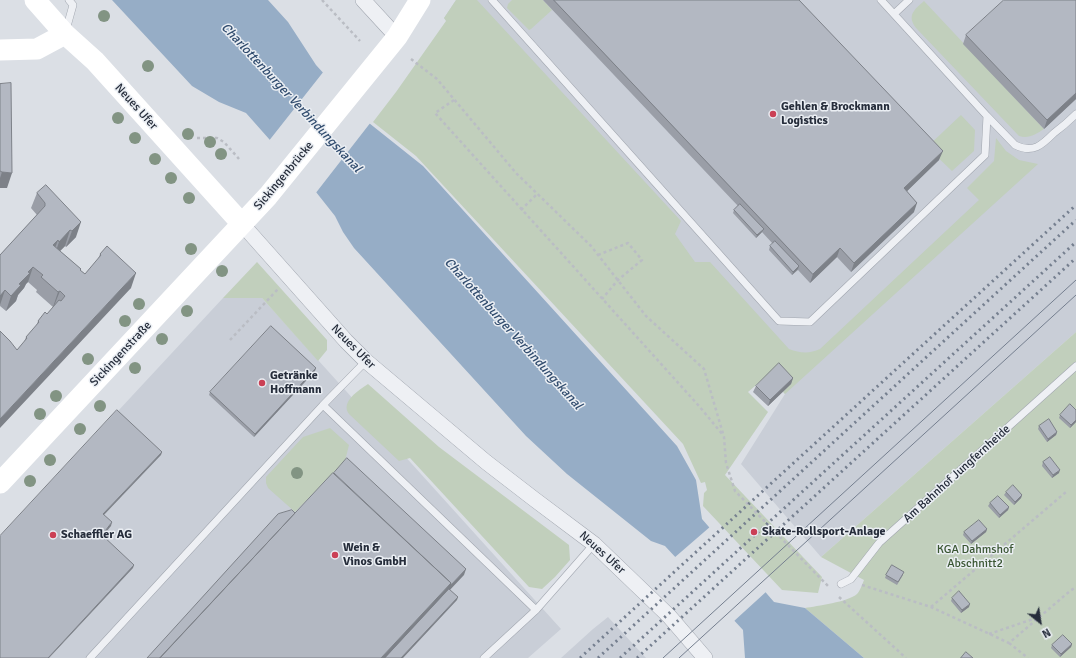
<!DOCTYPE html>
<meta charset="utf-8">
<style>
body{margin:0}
#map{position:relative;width:1076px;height:658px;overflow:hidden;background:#dbdfe5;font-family:Signika,sans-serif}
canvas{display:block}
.north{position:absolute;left:1020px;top:602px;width:40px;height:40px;-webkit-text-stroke:3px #eaeef3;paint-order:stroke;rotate:150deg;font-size:11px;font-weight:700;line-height:16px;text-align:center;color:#262d3b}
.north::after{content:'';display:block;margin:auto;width:14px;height:18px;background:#262d3b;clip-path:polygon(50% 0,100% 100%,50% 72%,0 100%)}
</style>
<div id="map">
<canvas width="1076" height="658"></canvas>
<div class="north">N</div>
</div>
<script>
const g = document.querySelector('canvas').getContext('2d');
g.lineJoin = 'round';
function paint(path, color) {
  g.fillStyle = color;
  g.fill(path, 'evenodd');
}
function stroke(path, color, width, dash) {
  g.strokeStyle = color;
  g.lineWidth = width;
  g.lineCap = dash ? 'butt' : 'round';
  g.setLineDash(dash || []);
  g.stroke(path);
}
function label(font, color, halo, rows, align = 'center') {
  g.font = font + ' Signika,sans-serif';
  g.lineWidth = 3;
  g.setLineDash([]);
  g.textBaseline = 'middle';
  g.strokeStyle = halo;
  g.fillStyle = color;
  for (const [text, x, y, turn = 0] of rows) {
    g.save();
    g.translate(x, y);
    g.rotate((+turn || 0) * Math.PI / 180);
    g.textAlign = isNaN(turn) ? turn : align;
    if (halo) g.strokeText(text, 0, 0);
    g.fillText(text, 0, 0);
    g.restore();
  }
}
const built = new Path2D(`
 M456,0H1076V332L821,557L741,464L785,394L444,18Z
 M223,298H262L561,629L528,658H0V538Z
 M608,617L646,658H561L593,629Z`);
const green = new Path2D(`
 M456,0H477L681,221L675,234L695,262H710L789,349C800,353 809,354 820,349L979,200L967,188L994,161L996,138L1006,151L1019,160L1038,164L785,394L768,375L748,392L768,412L725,475L822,577L818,593L782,590L703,506L704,493L707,490L705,482L701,483L683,444L416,156L373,122L396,92L446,21L444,18Z
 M512,0H543L552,10L531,29L529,30L507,8L508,4Z
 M924,1L1044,129C1036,134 1029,139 1019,136L917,29C906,16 914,10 924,1Z
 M961,115L975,130L974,151L952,171L927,147Z
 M257,262L327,340V350L318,361L262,298H223Z
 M1076,332V658H864L805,608C817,606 848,602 857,594C860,591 862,585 864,580L821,557Z
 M368,384L439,447L569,545L570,560L555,577L542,589L529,587L410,458L399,461L349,414C340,402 359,390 368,384Z
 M330,428L349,445L345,461L295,512L268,488L266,483V477L303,437Z`);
const water = new Path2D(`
 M112,0H268L288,22L316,65L369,123L423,166L677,446L696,480L702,519L774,602L805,608L864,658H745L743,630L665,546L651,541L567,474L526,436L354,248L343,232L335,216L316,192L246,113L219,102L192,86Z`);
const pier = new Path2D(`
 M324,71L371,122L315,194L268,142Z
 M711,526L767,591L733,622L674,558Z`);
const path = new Path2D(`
 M322,0L360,41
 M411,59L437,79L516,173L591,246L646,316L704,369L724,437L726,463L735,491L828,586
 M454,100L435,113L699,406L723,435
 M197,138H217L224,142L239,159
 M521,210L537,194
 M598,255L628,243L642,260L618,280L602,299
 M230,340L278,289
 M862,585L931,607L1009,643L1070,591L1076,587
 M839,597L906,658
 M931,607L1066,492
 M989,634L1039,617
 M1009,643L1028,658`);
const lane = new Path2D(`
 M492,0L779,321L810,322L985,155L987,116L881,0
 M894,14L909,0
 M66,30L73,5L69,0
 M987,116L1015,145C1033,154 1042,145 1054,133C1062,127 1069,121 1076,114
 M366,361L323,405L536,610
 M841,584L851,579L879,543L1076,366
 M90,658L323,405
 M484,658L536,610L594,544`);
const street = new Path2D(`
 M363,0L397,37
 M242,224L346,341L366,361L486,462L534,499L594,544L669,616L705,658`);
const secondary = new Path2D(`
 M35,0L65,34L95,61L242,224
 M0,50L37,49L65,34
 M0,483L268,196L397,37L420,0`);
const tram = new Path2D(`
 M663,658L1076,280
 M679,658L1076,295`);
const rail = new Path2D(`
 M580,658L1076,205
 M598,658L1076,220
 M620,658L1076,242
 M637,658L1076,258`);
const trees = [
 [104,16],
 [148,66],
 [118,118],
 [188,134],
 [135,138],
 [210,142],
 [221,154],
 [155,159],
 [171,178],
 [189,198],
 [191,249],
 [222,271],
 [139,304],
 [187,311],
 [125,321],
 [162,339],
 [88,359],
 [135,368],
 [56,396],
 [100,406],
 [40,414],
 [80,429],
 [50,460],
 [297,473],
 [30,481]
];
const wall = new Path2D(`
 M543,0H799L939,160L907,191L914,212L851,272L837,257L810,283L798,270L792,275L769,250L770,246L773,244L762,232L756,238L733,213L734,210L738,206Z
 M1076,0V99L1044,129L963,44L966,35Z
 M0,84L7,188H0Z
 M46,185L76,237L66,247L65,246L60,251L81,269L80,270L85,274L98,259L100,254L131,288L17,350L24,342L26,337L36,326L38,321L47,314L53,307L36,292L37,290L28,282L26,284L24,288L18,295L16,301L6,311L0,306V255L37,215L31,208L37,193Z
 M315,371L254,437L209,395L210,392Z
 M793,378L791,384L768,406L753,392L756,386Z
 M1076,410V422L1070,428L1059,418L1060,415Z
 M1039,426L1057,432L1056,435L1047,442L1038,429Z
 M1043,462L1059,473L1052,478L1042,466Z
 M1006,492L1022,495L1021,498L1014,505L1004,495Z
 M990,503L1009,507L1008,510L999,518L988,506Z
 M987,529L986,532L971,544L963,535L964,532Z
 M886,575H903L897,585L885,578Z
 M952,598L969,607L961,613L951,601Z
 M1072,644L1071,647L1060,657L1051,648L1052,645Z`);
const shadedWall = new Path2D(`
 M1076,93V99L1044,129L1047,120Z
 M943,151L939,160L901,197L904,188Z
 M2,172L12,173L7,188H0V178Z
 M917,203L914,212L851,272L854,263Z
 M81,222L76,237L66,247L72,231Z
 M764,229L762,232L756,238L757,235Z
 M70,230L65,246L54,257L59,242Z
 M58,240L52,256L53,245Z
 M840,248L837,257L810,283L813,274Z
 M799,266L798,269L792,275L793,272Z
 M33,267L28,282L26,284L24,288L18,295L16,301L6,311L11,296L19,284Z
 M136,273L131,288L0,428V419Z
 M5,290L0,305V296Z
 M60,291L54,306L53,307L58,292Z
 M316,368L315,371L254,437L255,434Z
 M793,378L791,384L768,406L770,400Z
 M1076,420V422L1070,428L1071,425Z
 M1057,432L1056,435L1047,442L1048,439Z
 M162,452L161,455L102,517L103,514Z
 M1060,470L1059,473L1052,478L1053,475Z
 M1022,495L1021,498L1014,505L1015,502Z
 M1009,507L1008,510L999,518L1000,515Z
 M112,522L111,526L101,538L102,535Z
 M987,529L986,532L971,544L972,541Z
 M134,565L133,568L49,658H48Z
 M466,569L464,575L448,592L450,586Z
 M451,583L448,592L386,658H381Z
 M458,597L457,600L403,658H401Z
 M970,604L969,607L961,613L962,610Z
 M1072,644L1071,647L1060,657L1061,654Z`);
const building = new Path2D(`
 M554,0H799L943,151L904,188L917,203L854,263L840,248L813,274Z
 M1004,0H1076V93L1047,120L966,35Z
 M11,83L12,173L2,172L0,171V84Z
 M46,185L81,222L72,231L70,230L59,242L58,240L53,245L81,269L80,270L85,274L101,255L100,254L107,246L136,273L0,419V331L10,341L17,350L27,338L26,337L39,322L38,321L45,312L47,314L59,300L61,301L65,296L60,291L58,292L41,277L43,275L33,267L28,272L30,273L19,284L21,285L11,296L5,290L0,296V255L45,206V203L37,193Z
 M740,204L764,229L757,235L734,210Z
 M775,241L799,266L793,272L770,246Z
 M271,326L316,368L255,434L210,392Z
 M779,363L793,378L770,400L756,386Z
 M1070,404L1076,410V420L1071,425L1060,415Z
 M117,410L162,452L103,514L112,522L102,535L134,565L48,658H0V536Z
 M1049,419L1057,432L1048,439L1039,426Z
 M1050,457L1060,470L1053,475L1043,462Z
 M347,458L466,569L450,586L451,583L334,473Z
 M333,473L451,583L381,658H160Z
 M1013,485L1022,495L1015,502L1006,492Z
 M998,496L1009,507L1000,515L990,503Z
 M292,510L295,513L160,658H147L278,514Z
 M979,520L987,529L972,541L964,532Z
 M892,565L904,572L898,582L886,575Z
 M449,589L458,597L401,658H385Z
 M959,591L970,604L962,610L952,598Z
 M1063,635L1072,644L1061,654L1052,645Z
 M966,652L973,658H961Z`);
const markers = [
 [773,114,4,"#cb4055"],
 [262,383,4,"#cb4055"],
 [754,532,4,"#cb4055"],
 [53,535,4,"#cb4055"],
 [335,555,4,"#cb4055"]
];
const streetNames = [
 ["Neues Ufer",136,107,48],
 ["Sickingenbrücke",284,176,-50],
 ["Neues Ufer",353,347,45],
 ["Sickingenstraße",121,354,-47],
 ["Am Bahnhof Jungfernheide",957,474,-42],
 ["Neues Ufer",602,553,42]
];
const poiNames = [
 ["Gehlen & Brockmann",781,107],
 ["Logistics",781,121],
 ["Getränke",270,376],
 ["Hoffmann",270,390],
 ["Skate-Rollsport-Anlage",762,532],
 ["Schaeffler AG",61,535],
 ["Wein &",343,548],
 ["Vinos GmbH",343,562]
];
const parkNames = [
 ["KGA Dahmshof",975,550],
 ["Abschnitt2",975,564]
];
const waterNames = [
 ["Charlottenburger Verbindungskanal",291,98,47],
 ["Charlottenburger Verbindungskanal",513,334,48]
];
paint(built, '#c9ced7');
paint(green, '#c1cfbc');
paint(water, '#96adc6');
paint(pier, '#dbdfe5');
stroke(lane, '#a1a6af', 8);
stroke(street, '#a1a6af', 16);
stroke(path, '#babdc4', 2.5, [3, 3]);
stroke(lane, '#eef0f4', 7);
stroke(street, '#eef0f4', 15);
stroke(secondary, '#fff', 21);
stroke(tram, '#757f8f', 1);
stroke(rail, '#757f8f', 3, [2, 4]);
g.fillStyle = '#829483';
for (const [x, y] of trees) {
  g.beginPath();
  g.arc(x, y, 6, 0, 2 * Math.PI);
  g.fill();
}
paint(wall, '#9a9ea7');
paint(shadedWall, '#7d8188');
paint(building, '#b3b8c2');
stroke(building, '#7d8188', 1);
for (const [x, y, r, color] of markers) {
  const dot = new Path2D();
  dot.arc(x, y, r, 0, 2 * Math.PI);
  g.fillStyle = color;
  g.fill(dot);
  stroke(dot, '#eaeef3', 1.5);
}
label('12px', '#262d3b', '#eaeef3', streetNames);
label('bold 12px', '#262d3b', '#eaeef3', poiNames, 'left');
label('12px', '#3a5633', '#eaeef3', parkNames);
label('italic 13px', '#314c6e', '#eaeef3', waterNames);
</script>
